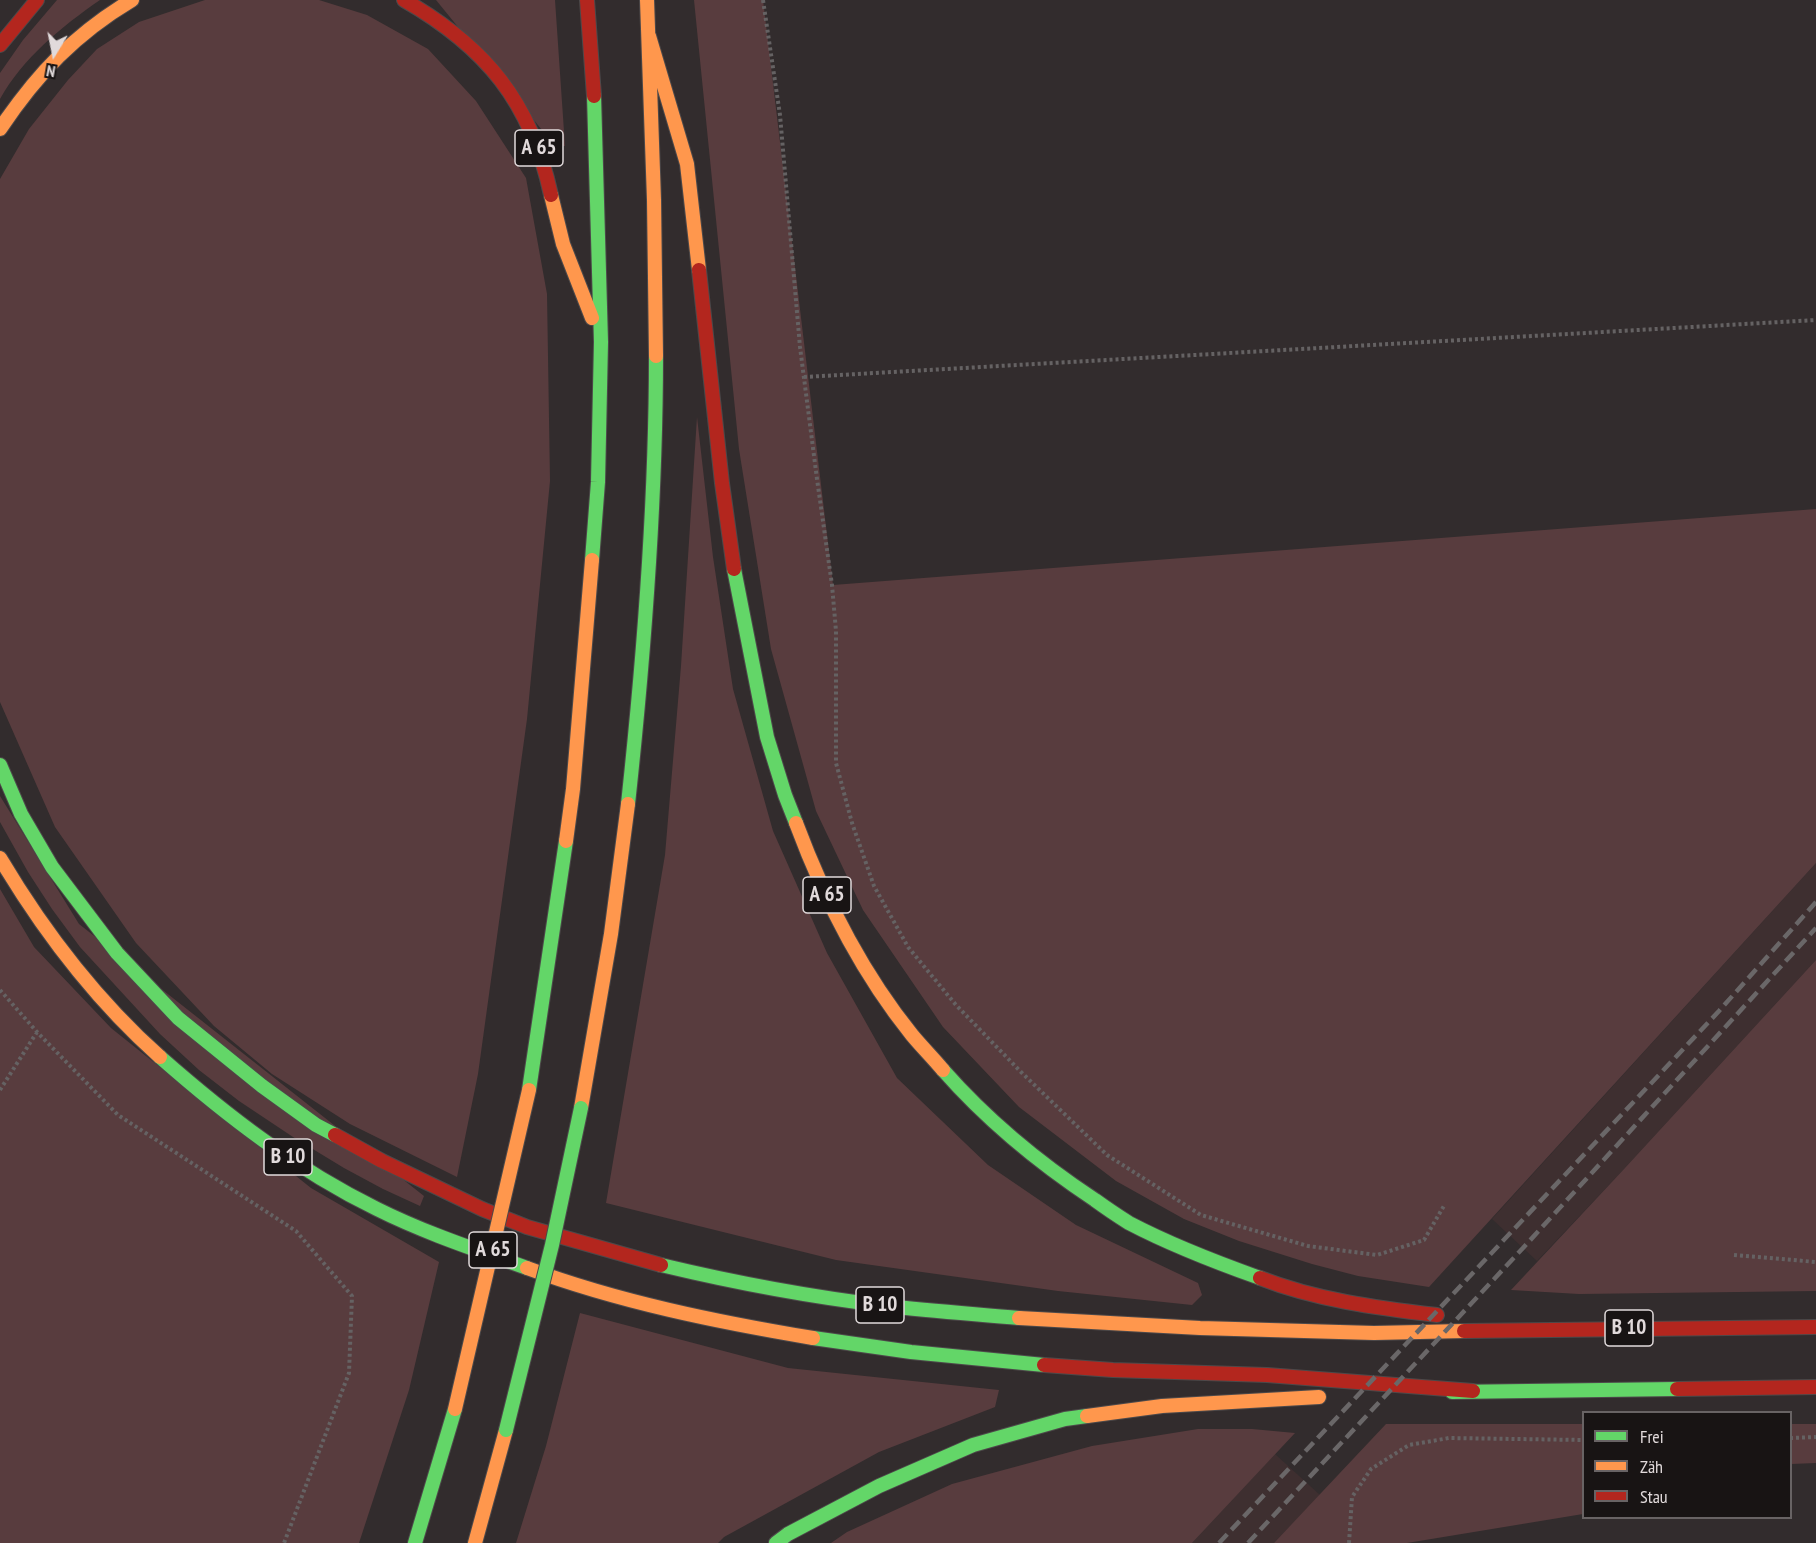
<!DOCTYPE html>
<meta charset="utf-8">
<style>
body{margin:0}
#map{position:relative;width:1816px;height:1543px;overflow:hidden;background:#322c2d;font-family:"PT Sans Narrow",sans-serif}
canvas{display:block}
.legend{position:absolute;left:1582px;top:1411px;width:210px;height:108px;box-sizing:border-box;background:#181414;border:2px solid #686364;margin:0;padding:8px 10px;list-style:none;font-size:18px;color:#e1dadb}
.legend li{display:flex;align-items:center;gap:12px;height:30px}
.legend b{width:30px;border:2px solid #686364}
.north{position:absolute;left:24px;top:24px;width:60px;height:60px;-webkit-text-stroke:4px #181414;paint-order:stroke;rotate:190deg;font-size:16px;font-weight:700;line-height:24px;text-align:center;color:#e1dadb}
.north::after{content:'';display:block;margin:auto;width:21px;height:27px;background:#e1dadb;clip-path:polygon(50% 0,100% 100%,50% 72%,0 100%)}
</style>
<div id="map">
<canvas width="1816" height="1543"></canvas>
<ul class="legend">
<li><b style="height:8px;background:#63d668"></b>Frei</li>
<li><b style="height:8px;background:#ff974d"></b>Zäh</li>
<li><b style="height:8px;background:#b3261e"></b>Stau</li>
</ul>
<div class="north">N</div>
</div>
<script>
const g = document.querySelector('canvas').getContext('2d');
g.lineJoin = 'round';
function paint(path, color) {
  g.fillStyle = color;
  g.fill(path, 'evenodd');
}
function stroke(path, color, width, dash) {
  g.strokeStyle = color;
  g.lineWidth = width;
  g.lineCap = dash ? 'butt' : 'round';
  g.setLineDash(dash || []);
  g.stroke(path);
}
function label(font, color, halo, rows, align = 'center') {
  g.font = font + ' "PT Sans Narrow",sans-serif';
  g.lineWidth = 6;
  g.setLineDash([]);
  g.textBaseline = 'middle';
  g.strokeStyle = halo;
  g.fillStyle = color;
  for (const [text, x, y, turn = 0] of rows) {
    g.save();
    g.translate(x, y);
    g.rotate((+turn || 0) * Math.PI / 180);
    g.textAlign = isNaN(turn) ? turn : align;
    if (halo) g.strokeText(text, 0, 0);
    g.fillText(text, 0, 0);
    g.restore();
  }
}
const built = new Path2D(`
 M1816,863V960L1624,1169L1537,1261L1492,1219Z
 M1275,1454L1320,1495L1274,1543H1192Z`);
const green = new Path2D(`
 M57,0H100C61,27 23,58 0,99V73L23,40Z
 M205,0H319L367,15L428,49L476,101L526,178L547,294L550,481L527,719L478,1074L457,1177L350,1124L272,1074L214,1026L136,943L55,827L0,702V179L29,129L68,80L97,49L139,22Z
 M436,0H555L565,146H555Z
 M694,0H763L833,585L1816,509V863L1429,1287L1358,1276L1312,1264L1239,1241L1184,1219L1116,1181L1019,1107L943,1027L863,910L816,811L771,649L739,449Z
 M697,417L713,557L733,689L773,831L827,953L897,1078L988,1165L1076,1225L1198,1283L1202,1295L1192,1305L1058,1291L836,1260L606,1203L665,855L681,666Z
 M0,796L79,924L424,1196L420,1206L383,1189L344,1168L293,1137L239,1101L199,1070L160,1034L80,947L52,909L28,872L0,822Z
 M0,889L34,947L111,1028L311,1188L439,1262L409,1390L359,1543H0Z
 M1816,960V1291L1579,1294L1511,1290L1624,1169Z
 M580,1313L788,1368L999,1390L995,1407L879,1452L724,1537L718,1543H516L546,1446Z
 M1386,1424H1583V1514L1407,1543H1274Z
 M1790,1424H1816V1463L1791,1464Z
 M1198,1429H1252L1295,1433L1192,1543H831L847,1532L952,1484L1092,1446Z`);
const path = new Path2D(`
 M763,0L780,115L800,347L817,479L832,585L836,631V763L852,823L874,886L908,947L956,1005L1021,1072L1107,1155L1201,1215L1308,1246L1377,1255L1424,1240L1445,1204
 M804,377L1816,320
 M0,990L37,1032L118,1115L296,1231L352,1296L349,1373L284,1543
 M0,1090L37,1032
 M1734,1255L1816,1262
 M1790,1438L1816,1437
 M1349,1543L1352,1497L1371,1469L1409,1445L1449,1438L1584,1440`);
const fast = new Path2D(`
 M592,560L598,482L601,342L594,96
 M734,569L767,737L785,795L796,823
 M0,765L21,814L52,867L117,953L178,1018L262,1086L316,1125L335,1135
 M628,804C644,656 656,506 656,356
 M160,1057C227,1116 297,1170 377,1209C425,1233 477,1250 527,1268
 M943,1070C987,1120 1039,1163 1095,1200C1106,1208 1118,1216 1129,1223C1171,1245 1215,1262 1260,1278
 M529,1090L566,841
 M661,1265C736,1283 811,1297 887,1306C931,1311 975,1314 1019,1318
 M813,1338L911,1352L1044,1365
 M1452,1392L1677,1389
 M415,1543L455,1409
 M776,1543L788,1534L879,1486L973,1445L1065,1419L1087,1416`);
const slow = new Path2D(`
 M647,0L654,200L656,356
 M649,36L687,164L699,270
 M0,129C37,74 75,34 132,0
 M551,195L563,244L592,318
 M796,823C824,898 862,973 912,1035C922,1047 933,1058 943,1070
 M566,841L573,789L592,560
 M0,858C44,932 96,1000 160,1057
 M581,1108L611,934L628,804
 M527,1268C619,1302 717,1322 813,1338
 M1019,1318L1200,1328L1374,1333L1464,1331
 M1087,1416L1162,1406L1319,1397
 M475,1543L506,1430`);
const jam = new Path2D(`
 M404,0C486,47 531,102 551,195
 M587,0L594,96
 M0,45L37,0
 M699,270L722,483L734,569
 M335,1135L382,1161L482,1209L527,1227L661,1265
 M1260,1278C1316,1300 1377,1308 1437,1315
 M1464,1331L1816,1327
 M1044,1365L1113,1370L1267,1375L1473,1391
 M1677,1389L1816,1387`);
const rail = new Path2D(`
 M1219,1543L1719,1011L1816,902
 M1248,1543L1523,1248L1816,928`);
const fastBridge = new Path2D(`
 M506,1430L552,1245L581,1108`);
const slowBridge = new Path2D(`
 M455,1409L529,1090`);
const shields = [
 [539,148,48],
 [827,895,48],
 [288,1157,48],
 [493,1250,48],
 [880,1305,48],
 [1629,1328,48]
];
const shieldNames = [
 ["A 65",539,148],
 ["A 65",827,895],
 ["B 10",288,1157],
 ["A 65",493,1250],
 ["B 10",880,1305],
 ["B 10",1629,1328]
];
paint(built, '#3e2f30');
paint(green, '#583c3e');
stroke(fast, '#4d494a', 16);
stroke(slow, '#4d494a', 16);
stroke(jam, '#4d494a', 16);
stroke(path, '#656263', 4, [3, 3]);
stroke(fast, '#63d668', 14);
stroke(slow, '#ff974d', 14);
stroke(jam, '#b3261e', 14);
stroke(rail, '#6a6768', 4.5, [12, 6]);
stroke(fastBridge, '#4d494a', 16, []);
stroke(slowBridge, '#4d494a', 16, []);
stroke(fastBridge, '#63d668', 14);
stroke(slowBridge, '#ff974d', 14);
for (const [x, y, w] of shields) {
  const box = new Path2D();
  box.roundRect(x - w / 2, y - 18, w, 36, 4.5);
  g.fillStyle = '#181414';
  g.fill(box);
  stroke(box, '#e1dadb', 1.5);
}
label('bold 21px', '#e1dadb', null, shieldNames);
</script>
